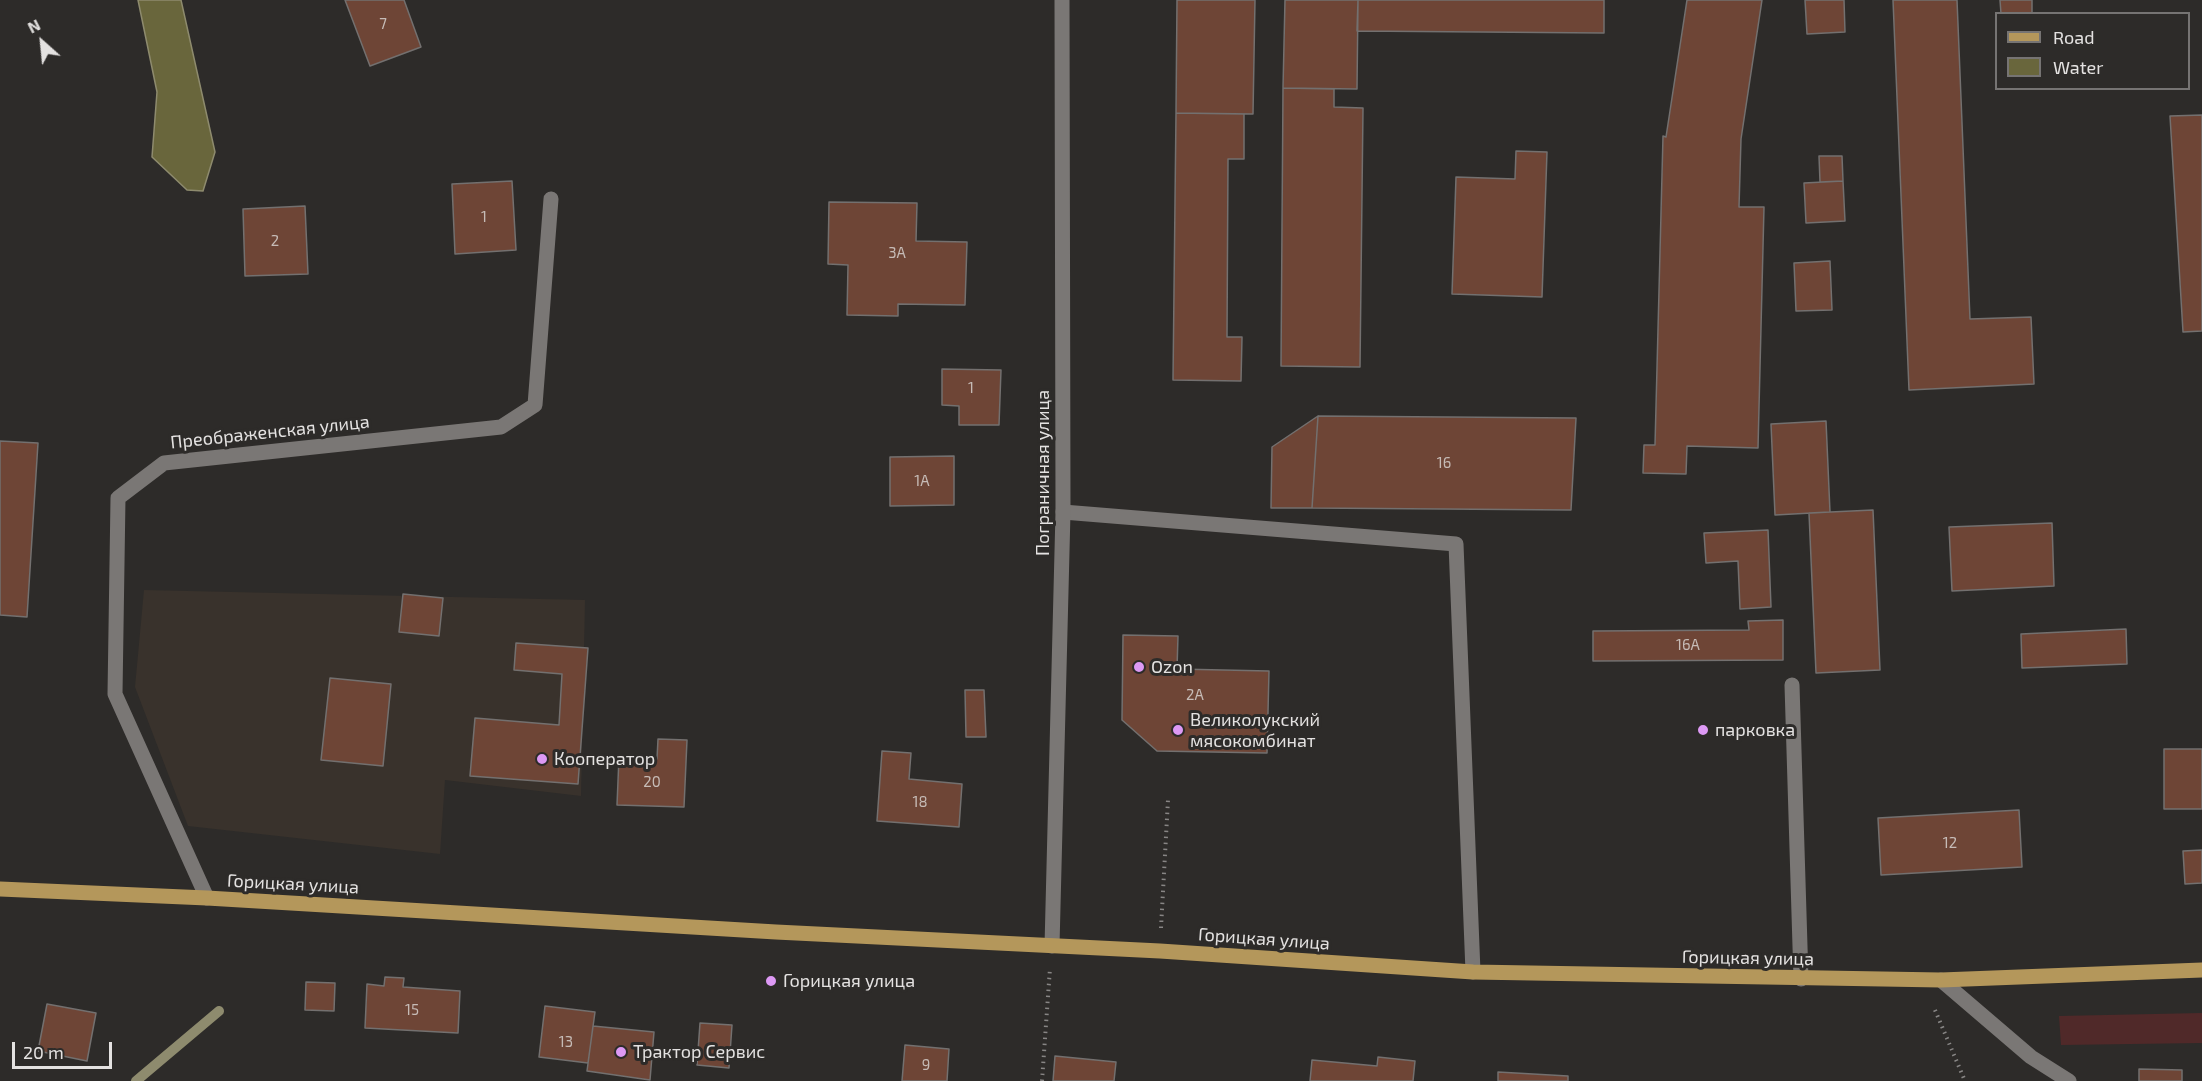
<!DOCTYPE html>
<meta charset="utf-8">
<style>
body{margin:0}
#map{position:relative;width:2202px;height:1081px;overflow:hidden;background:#2d2b29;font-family:"Exo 2",sans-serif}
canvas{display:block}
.legend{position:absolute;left:1995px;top:12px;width:195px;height:78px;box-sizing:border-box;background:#2d2b29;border:2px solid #767473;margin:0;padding:8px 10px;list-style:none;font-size:18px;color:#e4e2e1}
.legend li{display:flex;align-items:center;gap:12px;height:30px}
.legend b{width:30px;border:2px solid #767473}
.north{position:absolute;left:12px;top:12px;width:60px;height:60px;-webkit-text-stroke:4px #2d2b29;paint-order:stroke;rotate:333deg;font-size:16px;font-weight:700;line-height:24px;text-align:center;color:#e4e2e1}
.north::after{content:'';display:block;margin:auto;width:21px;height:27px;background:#e4e2e1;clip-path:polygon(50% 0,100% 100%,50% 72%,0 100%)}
.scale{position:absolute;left:12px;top:1042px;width:100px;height:27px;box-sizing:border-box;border:3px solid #e4e2e1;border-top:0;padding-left:8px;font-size:18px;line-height:21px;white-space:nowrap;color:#e4e2e1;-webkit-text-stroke:4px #2d2b29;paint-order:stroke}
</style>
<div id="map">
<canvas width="2202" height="1081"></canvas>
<ul class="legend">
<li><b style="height:8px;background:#b4975b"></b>Road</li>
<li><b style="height:16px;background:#69663c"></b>Water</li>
</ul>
<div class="north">N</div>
<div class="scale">20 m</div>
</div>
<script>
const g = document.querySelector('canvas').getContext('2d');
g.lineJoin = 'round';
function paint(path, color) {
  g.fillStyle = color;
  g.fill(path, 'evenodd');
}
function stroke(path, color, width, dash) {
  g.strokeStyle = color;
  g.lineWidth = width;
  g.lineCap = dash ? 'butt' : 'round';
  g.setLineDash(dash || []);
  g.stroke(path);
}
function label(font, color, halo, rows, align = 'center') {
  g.font = font + ' "Exo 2",sans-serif';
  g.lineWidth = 6;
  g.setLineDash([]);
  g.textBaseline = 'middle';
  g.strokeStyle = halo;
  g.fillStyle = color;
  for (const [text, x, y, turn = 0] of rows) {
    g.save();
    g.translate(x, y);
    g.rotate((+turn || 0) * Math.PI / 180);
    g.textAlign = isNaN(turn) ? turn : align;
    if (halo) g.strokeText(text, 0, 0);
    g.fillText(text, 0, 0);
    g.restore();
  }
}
const built = new Path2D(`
 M144,590L585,600L581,796L445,780L440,854L188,826L135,687Z`);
const green = new Path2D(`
 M2202,1013V1043L2061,1045L2059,1016Z`);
const water = new Path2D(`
 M138,0H181L215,152L203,191L187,190L152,157L157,92Z`);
const stream = new Path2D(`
 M136,1081L219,1011`);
const building = new Path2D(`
 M345,0H404L421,47L370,66Z
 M1177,0H1255L1253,114L1176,113Z
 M1285,0H1358L1357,89L1283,88Z
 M1358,0H1604V33L1357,31Z
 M1687,0H1762L1741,139L1739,207H1764L1758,448L1687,446L1686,474L1643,473L1644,445H1655L1663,136L1666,137Z
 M1805,0H1844L1845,32L1807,34Z
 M1893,0H1957L1970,319L2031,317L2034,384L1909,390Z
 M2000,0H2032V14H2001Z
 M1283,88L1334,89V107L1363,108L1360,367L1281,366Z
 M1176,113L1244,114V159H1228L1227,337H1242L1241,381L1173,380Z
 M2202,115V331L2183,332L2170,116Z
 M1516,151L1547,152L1542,297L1452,294L1456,177L1515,179Z
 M1819,156H1842L1843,181L1820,182Z
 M512,181L516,250L455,254L452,184Z
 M1843,181L1845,221L1806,223L1804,183Z
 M829,202L917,203L916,241L967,242L965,305L898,304V316L847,315L848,265L828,264Z
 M305,206L308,274L245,276L243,209Z
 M1830,261L1832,310L1796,311L1794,263Z
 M942,369L1001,370L999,425H959V406L942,405Z
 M1318,416L1576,418L1571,510L1312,508Z
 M1318,416L1312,508H1271L1272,447Z
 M1826,421L1830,512L1775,515L1771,424Z
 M0,441L38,443L27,617L0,615Z
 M954,456V505L890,506V457Z
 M1873,510L1880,670L1816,673L1809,513Z
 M2052,523L2054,586L1952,591L1949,527Z
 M1768,530L1771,607L1740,609L1738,561L1706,563L1704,533Z
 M403,594L443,598L439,636L399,632Z
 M1783,620V660L1593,661V631L1749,630L1748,621Z
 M2126,629L2127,664L2022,668L2021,634Z
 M1123,635L1178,636L1177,669L1269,671L1267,753L1157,751L1122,720Z
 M516,643L588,648L578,784L470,776L475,718L559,725L562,674L514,670Z
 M330,678L391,684L383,766L321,760Z
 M965,690H984L986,737H966Z
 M658,739L687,740L684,807L617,805L619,757L657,759Z
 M2164,749H2202V809H2164Z
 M882,751L911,753L909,779L962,784L959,827L877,821Z
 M2019,810L2022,867L1881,875L1878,818Z
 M2202,850V883L2185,884L2183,851Z
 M385,977L404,978L403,987L460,991L458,1033L365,1028L367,984L384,986Z
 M306,982L335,983L334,1011L305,1010Z
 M47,1004L96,1013L87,1061L38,1051Z
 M545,1006L595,1012L588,1063L539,1057Z
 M700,1023L732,1025L729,1068L697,1065Z
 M593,1026L654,1032L650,1080L587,1071Z
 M905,1045L949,1049L947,1081H902Z
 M1055,1056L1116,1062L1114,1081H1053Z
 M1378,1057L1415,1061L1413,1081H1310L1312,1060L1377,1066Z
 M2139,1069L2182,1070V1081H2139Z
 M1498,1072L1568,1076V1081H1498Z`);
const path = new Path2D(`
 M1161,928L1168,800
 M1935,1010L1965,1081
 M1042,1081L1050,968`);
const lane = new Path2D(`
 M1063,512L1456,544L1473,972
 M1792,685L1801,979
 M1941,980L2031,1057L2069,1081`);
const street = new Path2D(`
 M207,898L115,694L118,498L164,463L501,427L535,405L551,199
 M1052,946L1063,512L1062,0`);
const primary = new Path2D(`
 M0,889L207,898L776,932L1160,951L1473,972L1941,980L2202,970`);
const markers = [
 [1139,667,6,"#dd99f4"],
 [1178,730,6,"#dd99f4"],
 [1703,730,6,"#dd99f4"],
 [542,759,6,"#dd99f4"],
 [771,981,6,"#dd99f4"],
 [621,1052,6,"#dd99f4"]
];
const numberNames = [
 ["7",383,24],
 ["1",484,217],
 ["2",275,241],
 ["3А",897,253],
 ["1",971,388],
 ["16",1444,463],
 ["1А",922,481],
 ["16А",1688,645],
 ["2А",1195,695],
 ["20",652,782],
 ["18",920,802],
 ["12",1950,843],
 ["15",412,1010],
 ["13",566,1042],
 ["9",926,1065]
];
const streetNames = [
 ["Преображенская улица",270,432,-6],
 ["Пограничная улица",1043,473,-90],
 ["Горицкая улица",293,884,3],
 ["Горицкая улица",1264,939,4],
 ["Горицкая улица",1748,958,1]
];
const poiNames = [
 ["Ozon",1151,667],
 ["Великолукский",1190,720],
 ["мясокомбинат",1190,741],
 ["парковка",1715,730],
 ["Кооператор",554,759],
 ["Горицкая улица",783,981],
 ["Трактор Сервис",633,1052]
];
paint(built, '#39322c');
paint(green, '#502929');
paint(water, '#69663c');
stroke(water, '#8e8b6e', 1.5);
stroke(stream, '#8e8b6e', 10);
paint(building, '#6e4536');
stroke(building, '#73706f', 1.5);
stroke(path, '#888685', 4, [1.5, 4.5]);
stroke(lane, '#7a7775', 15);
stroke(street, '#7a7775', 15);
stroke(primary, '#b4975b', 15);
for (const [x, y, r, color] of markers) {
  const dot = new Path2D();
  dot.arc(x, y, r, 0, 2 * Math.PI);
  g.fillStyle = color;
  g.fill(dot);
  stroke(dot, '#2d2b29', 2);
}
label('15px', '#c6bbb6', null, numberNames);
label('18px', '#e4e2e1', '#2d2b29', streetNames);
label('18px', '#e4e2e1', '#2d2b29', poiNames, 'left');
</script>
